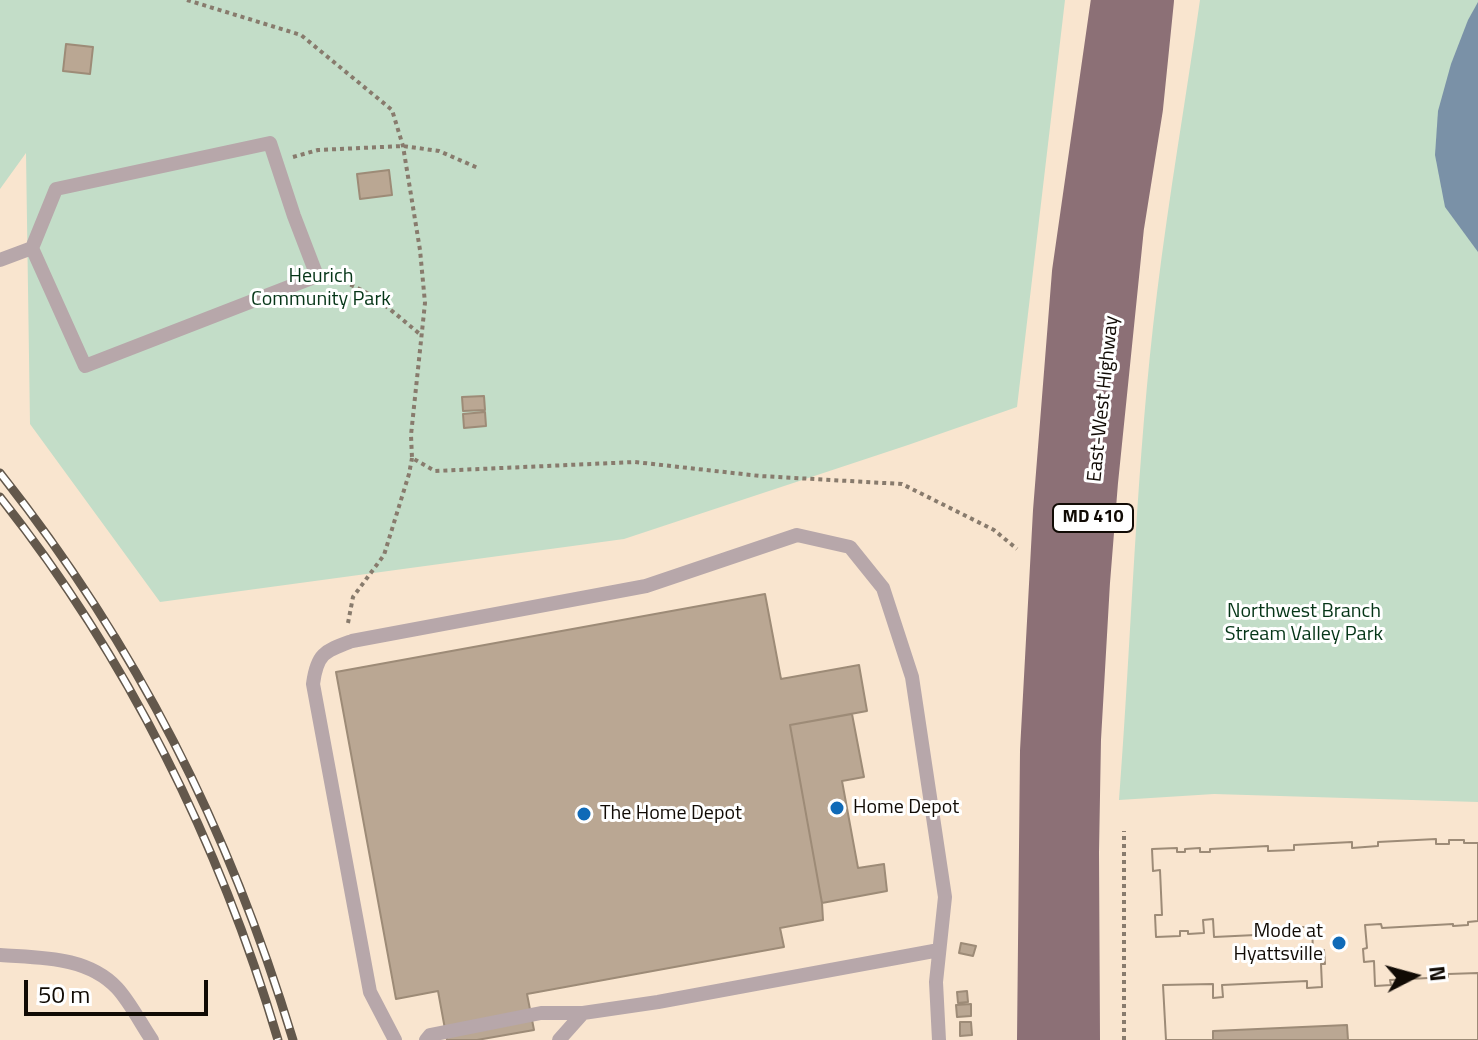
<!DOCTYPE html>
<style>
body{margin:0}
#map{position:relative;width:1478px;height:1040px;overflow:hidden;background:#f9e5cf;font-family:"Titillium Web",sans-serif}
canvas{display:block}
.north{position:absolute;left:1374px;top:936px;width:80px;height:80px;-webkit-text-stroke:6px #fff;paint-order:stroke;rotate:84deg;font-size:22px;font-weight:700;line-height:32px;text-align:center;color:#110b05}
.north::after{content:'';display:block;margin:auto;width:28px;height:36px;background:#110b05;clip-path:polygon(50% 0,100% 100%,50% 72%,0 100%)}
.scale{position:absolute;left:24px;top:980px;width:184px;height:36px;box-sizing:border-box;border:4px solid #110b05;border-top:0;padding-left:10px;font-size:24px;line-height:28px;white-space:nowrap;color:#110b05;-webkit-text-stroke:6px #fff;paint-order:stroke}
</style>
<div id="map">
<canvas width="1478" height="1040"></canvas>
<div class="north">N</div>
<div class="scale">50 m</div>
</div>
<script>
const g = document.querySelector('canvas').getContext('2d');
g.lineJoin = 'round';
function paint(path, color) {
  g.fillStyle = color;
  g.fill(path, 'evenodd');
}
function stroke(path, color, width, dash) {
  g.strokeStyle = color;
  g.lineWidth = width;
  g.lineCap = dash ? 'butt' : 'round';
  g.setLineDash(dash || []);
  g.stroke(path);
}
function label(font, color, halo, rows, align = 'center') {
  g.font = font + ' "Titillium Web",sans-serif';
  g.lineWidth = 6;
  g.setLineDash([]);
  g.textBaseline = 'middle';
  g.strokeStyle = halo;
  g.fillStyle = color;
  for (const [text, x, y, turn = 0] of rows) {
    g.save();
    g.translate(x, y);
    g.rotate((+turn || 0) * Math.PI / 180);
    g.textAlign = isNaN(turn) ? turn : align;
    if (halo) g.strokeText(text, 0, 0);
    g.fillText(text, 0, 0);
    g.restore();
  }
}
const green = new Path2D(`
 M0,0H1065L1017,407L908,445L624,539L160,602L30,424L26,153L0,189Z
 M1200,0H1478V802L1214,794L1119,800C1132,631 1136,461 1157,293C1169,195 1186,98 1200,0Z`);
const water = new Path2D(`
 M1478,2V252L1445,207L1435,155L1438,111L1451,64L1468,20Z`);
const building = new Path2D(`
 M66,44L93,47L90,74L63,71Z
 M389,170L392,195L360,199L357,174Z
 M484,396L485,410L463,411L462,397Z
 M485,412L486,426L464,428L463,414Z
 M765,594L781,679L859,665L867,711L790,725L822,903L823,920L780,928L784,947L527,994L534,1030L477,1040H447L438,991L396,999L336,672Z
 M852,714L864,777L842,781L858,868L884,864L887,891L822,903L790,725Z
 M1436,839V844H1449V840H1464V843H1478V921L1468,922V925L1453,926V924L1382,928L1381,924L1365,925L1367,948L1363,949L1364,962L1374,961L1375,986L1391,985L1390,980L1448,977V974L1478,973V1040H1348L1347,1025L1213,1031V1040H1166L1163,985L1213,984V998L1223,997L1222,985L1307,981V988L1322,987L1321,964H1325L1324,950L1313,951L1312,927H1296L1297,933L1214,937L1213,919L1203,920L1204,933L1188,934V931H1180V936L1156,937L1155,915H1162L1160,870L1153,871L1152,849L1177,848V852H1185V849L1200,848V852H1210V849L1268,846V851L1294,850V845L1352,842V848L1378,846V842Z
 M1436,839V844H1449V840H1464V843H1478V921L1468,922V925L1453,926V924L1382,928L1381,924L1365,925L1367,948L1363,949L1364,962L1374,961L1375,986L1391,985L1390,980L1448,977V974L1478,973V1040H1166L1163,985L1213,984V998L1223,997L1222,985L1307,981V988L1322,987L1321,964H1325L1324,950L1313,951L1312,927H1296L1297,933L1214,937L1213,919L1203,920L1204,933L1188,934V931H1180V936L1156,937L1155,915H1162L1160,870L1153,871L1152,849L1177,848V852H1185V849L1200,848V852H1210V849L1268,846V851L1294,850V845L1352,842V848L1378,846V842Z
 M961,943L976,946L973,956L959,953Z
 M967,991L968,1002L958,1003L957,992Z
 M971,1004V1016L957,1017L956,1005Z
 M960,1022H971L972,1035L960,1036Z`);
const path = new Path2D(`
 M187,0L301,35L392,110L403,146L420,250L425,303L411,435L412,458L435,471L635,462L760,476L902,484L994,530L1017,549
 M293,157L318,150L403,146L439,151L478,168
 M335,280C368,287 395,314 421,335
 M348,623L353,597L384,555L409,474L412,458
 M1124,1040V831`);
const lane = new Path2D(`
 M270,143L294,216L317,276L85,366L32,248L56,189Z
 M0,260L32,248
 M0,955C40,958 87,956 117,988C130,1002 141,1024 152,1040
 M395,1040L370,992L313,684C317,653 325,651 352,641L646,586L797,535L850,547L883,588L912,677L945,897L936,982L939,1040
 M426,1040L430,1035L541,1013H583
 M559,1040L583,1013L658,1002L939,950`);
const primary = new Path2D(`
 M1039,1040L1042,751L1055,511L1074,272L1113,0
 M1078,1040L1077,852L1079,739L1088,582L1096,482L1122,227L1141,108L1152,0`);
const rail = new Path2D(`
 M0,473C137,646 229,829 293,1040
 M0,497C127,657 220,844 278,1040`);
const markers = [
 [837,808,8,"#106ab7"],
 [584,814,8,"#106ab7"],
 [1339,943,8,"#106ab7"]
];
const shields = [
 [1093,518,80]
];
const shieldNames = [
 ["MD 410",1093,518]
];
const parkNames = [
 ["Heurich",321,277],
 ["Community Park",321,300],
 ["Northwest Branch",1304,612],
 ["Stream Valley Park",1304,635]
];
const streetNames = [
 ["East-West Highway",1104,399,-84]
];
const poiNames = [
 ["Home Depot",853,808],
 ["The Home Depot",600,814],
 ["Mode at",1323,932,"right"],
 ["Hyattsville",1323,955,"right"]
];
paint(green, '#c3ddc8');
paint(water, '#7a91a7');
paint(building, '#baa793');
stroke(building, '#9d8b77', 2);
stroke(path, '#887b6d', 4, [4, 4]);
stroke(lane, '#b7a7aa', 14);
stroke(primary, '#8c7076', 44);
stroke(rail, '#63584c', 9);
stroke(rail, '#fff', 6, [18]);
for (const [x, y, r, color] of markers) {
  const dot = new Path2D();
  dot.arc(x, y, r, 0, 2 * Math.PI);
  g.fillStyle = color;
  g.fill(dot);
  stroke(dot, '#fff', 3);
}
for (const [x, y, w] of shields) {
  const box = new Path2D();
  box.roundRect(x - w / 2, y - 14, w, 28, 6);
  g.fillStyle = '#fff';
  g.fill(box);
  stroke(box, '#110b05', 2);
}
label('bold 18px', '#110b05', null, shieldNames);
label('20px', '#053517', '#fff', parkNames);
label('20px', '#110b05', '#fff', streetNames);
label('20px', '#110b05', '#fff', poiNames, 'left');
</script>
